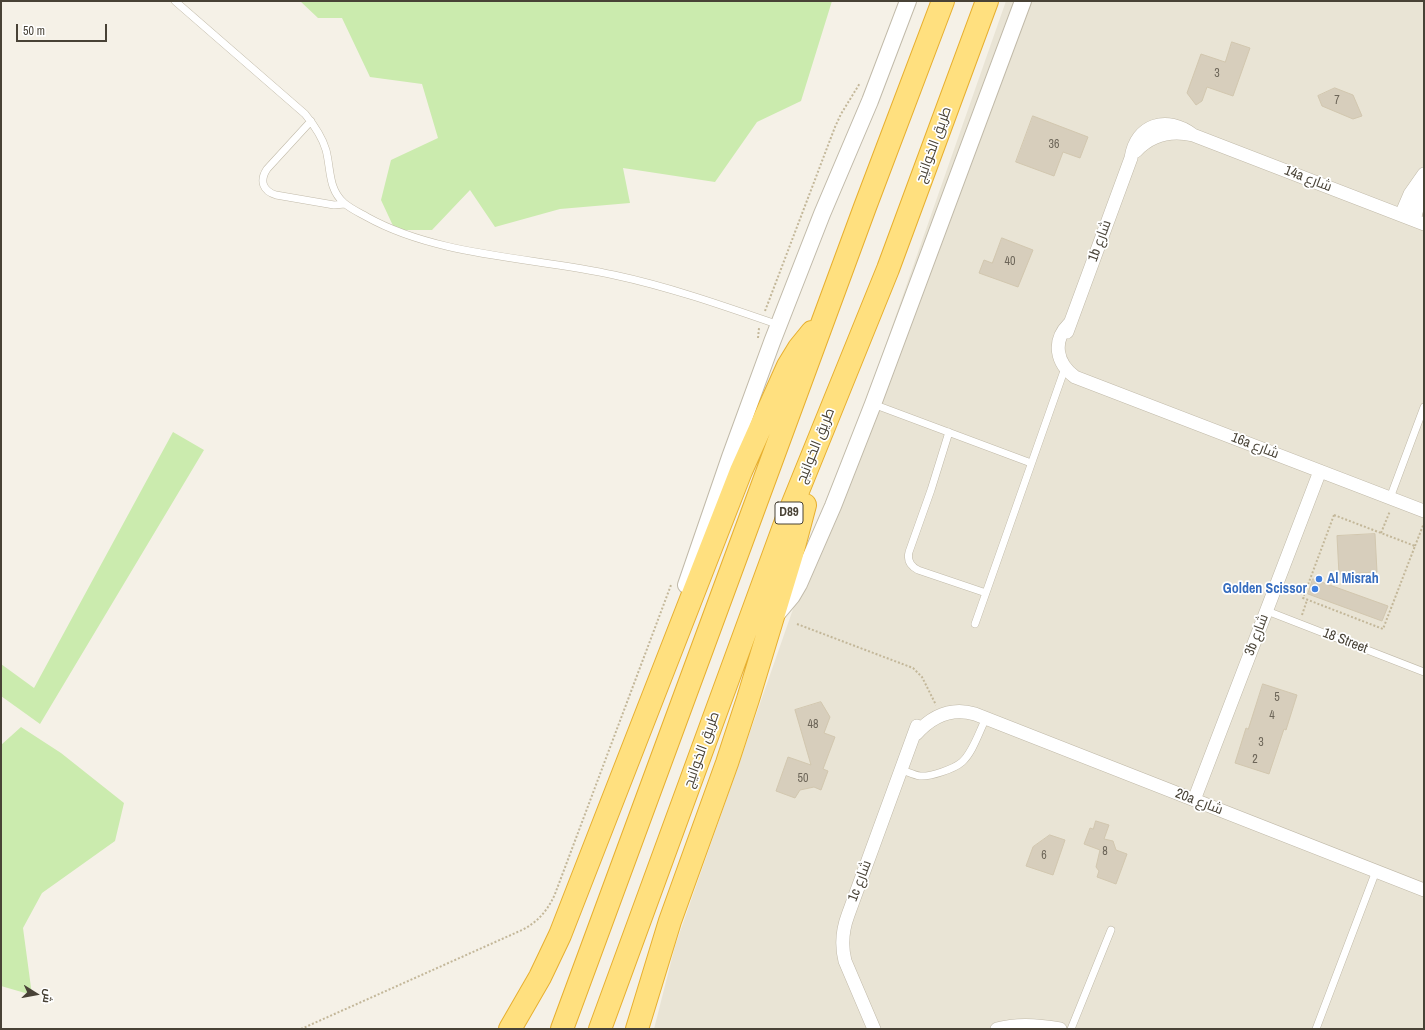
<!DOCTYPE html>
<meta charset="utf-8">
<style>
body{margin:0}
#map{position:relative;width:1425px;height:1030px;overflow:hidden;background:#f5f1e7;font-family:"Archivo Narrow",Cairo,sans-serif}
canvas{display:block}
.frame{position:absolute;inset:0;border:2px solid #484236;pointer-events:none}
.north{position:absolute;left:16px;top:974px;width:40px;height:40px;-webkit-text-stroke:3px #fff;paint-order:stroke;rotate:101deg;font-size:11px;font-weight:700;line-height:16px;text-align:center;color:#484236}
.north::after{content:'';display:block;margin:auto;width:14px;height:18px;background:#484236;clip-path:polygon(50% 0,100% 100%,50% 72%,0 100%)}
.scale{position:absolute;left:16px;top:24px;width:91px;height:18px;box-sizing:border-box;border:2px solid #484236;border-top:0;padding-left:5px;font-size:12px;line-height:14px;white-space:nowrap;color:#484236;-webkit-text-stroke:3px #fff;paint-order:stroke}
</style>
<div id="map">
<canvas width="1425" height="1030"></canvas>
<div class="frame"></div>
<div class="north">ش</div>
<div class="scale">50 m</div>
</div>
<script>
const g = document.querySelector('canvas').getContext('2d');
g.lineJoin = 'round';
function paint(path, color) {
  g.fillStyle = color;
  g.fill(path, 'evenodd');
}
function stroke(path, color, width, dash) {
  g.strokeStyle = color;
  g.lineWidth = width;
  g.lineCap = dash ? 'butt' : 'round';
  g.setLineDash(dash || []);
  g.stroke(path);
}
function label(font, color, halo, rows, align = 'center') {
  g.font = font + ' "Archivo Narrow",Cairo,sans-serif';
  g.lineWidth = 3.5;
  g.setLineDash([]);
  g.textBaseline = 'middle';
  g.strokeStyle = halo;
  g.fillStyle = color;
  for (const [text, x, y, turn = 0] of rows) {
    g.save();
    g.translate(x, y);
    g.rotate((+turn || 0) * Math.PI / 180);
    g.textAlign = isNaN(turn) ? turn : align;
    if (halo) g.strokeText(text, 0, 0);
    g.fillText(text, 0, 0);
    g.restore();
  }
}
const residential = new Path2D(`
 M1006,1H1424V1029H654L675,946Z`);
const green = new Path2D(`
 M300,1H832L801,101L757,122L715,182L623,168L630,203L560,209L495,227L470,190L432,230H395L381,200L391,160L438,138L422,84L370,77L342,18H318Z
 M173,432L204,450L40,724L1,696V664L34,688Z
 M21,727L61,753L124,803L115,841L42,893L23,928L32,995L1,986V745Z`);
const building = new Path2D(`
 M1232,42L1250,48L1233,96L1207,87L1202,101L1196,105L1187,93L1201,54L1225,62Z
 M1335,88L1353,95L1362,116L1353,119L1322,106L1318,96Z
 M1033,116L1088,137L1080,158L1063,152L1054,176L1016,162Z
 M1002,238L1033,250L1018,287L979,273L984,260L992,263Z
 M1375,534L1377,572L1339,574L1337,536Z
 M1313,579L1388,606L1382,621L1308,594Z
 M1263,684L1297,695L1286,730L1284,729L1269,774L1235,763L1246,728L1248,729Z
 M821,702L830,717L824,733L835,737L823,769L828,771L821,790L814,787L800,790L795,798L776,791L788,757L811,765L795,710Z
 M1096,821L1109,825L1104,839L1113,841L1116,850L1127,854L1116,884L1097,877L1099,871L1096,867L1100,850L1084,844L1090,828L1093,829Z
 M1050,835L1065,840L1053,875L1026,866L1033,847Z`);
const path = new Path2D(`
 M765,311L835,127L841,114L860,83
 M758,338L759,328
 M1334,515L1415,546L1383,629L1303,598Z
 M1381,533L1390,511
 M1415,546L1424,523
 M1302,615L1307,600
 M797,624L913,668L922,677L936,705
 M301,1029L522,930C538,922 548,910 555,894L671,585`);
const service = new Path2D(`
 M175,1L305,114C314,125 322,136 326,150C331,169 328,189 344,203C351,209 360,213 367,217C439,257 534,257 614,275C670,287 724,306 779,325
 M311,121L267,169C259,181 263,191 276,195L334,205L345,204
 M873,404L1031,463
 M949,432L931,490L909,552C907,560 910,566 918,570L986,593
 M1390,498L1424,407
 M1267,611L1424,672
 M975,624L1065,368
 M902,770C908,772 914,775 920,776C930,777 954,769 962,762C973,752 979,732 986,718
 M1071,1029L1111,930
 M1316,1029L1376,871`);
const minor = new Path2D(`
 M1136,151C1152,134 1171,130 1193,135L1424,224
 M1401,215L1410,194L1424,174
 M1414,220L1420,198L1424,177
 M1069,324C1052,341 1056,363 1075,377L1424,511
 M1067,332L1131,158C1136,124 1167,115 1193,135
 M916,734C932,716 951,707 975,714L1424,890
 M1194,800L1320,471
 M874,1029L845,961C841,945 842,931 848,915L917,726
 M997,1029C1018,1023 1039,1025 1060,1029`);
const tertiary = new Path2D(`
 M686,585L730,457L772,342L822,214L870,101L908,1
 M776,615L792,596L799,584L833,506L873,404L1023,1`);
const trunk = new Path2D(`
 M510,1029L540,977L560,935L741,471L788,366L799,348L812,332
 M562,1029L865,207L943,1
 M600,1029L787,518L888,269L987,1
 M637,1029L670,921L727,763L748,699L792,554L805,505`);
const markers = [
 [1319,579,4,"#3f7fe0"],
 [1315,589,4,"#3f7fe0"]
];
const numberNames = [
 ["3",1217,74],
 ["7",1337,101],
 ["36",1054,145],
 ["40",1010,262],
 ["5",1277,698],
 ["4",1272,716],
 ["48",813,725],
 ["3",1261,743],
 ["2",1255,760],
 ["50",803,779],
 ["8",1105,852],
 ["6",1044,856]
];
const shields = [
 [789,513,28]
];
const shieldNames = [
 ["D89",789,513]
];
const streetNames = [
 ["طريق الخوانيج",934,145,-70],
 ["14a شارع",1308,179,21],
 ["1b شارع",1100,241,-70],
 ["طريق الخوانيج",816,446,-68],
 ["16a شارع",1255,446,21],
 ["3b شارع",1257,635,-69],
 ["18 Street",1345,641,21],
 ["طريق الخوانيج",702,750,-70],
 ["20a شارع",1199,802,21],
 ["1c شارع",860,881,-69]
];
const shopNames = [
 ["Al Misrah",1327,579],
 ["Golden Scissor",1307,589,"right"]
];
paint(residential, '#e9e4d5');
paint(green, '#cbebae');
paint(building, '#d7cebc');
stroke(building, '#d2c7af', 1);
stroke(service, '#c1baa9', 8);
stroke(minor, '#c1baa9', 14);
stroke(tertiary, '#c1baa9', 18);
stroke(trunk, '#e7af2f', 24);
stroke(path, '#c3b799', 2, [2, 2]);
stroke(service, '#fff', 7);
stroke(minor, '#fff', 13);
stroke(tertiary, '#fff', 16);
stroke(trunk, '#ffe07f', 22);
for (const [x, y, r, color] of markers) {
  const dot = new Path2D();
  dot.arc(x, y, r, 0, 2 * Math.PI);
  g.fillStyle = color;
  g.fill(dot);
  stroke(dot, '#fff', 1.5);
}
label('12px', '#6c6558', null, numberNames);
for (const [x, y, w] of shields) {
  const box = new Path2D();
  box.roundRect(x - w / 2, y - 11, w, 22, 3);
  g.fillStyle = '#fff';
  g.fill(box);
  stroke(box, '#484236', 1);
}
label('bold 13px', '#484236', null, shieldNames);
label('14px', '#484236', '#fff', streetNames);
label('bold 14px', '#366cbe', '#fff', shopNames, 'left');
</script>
